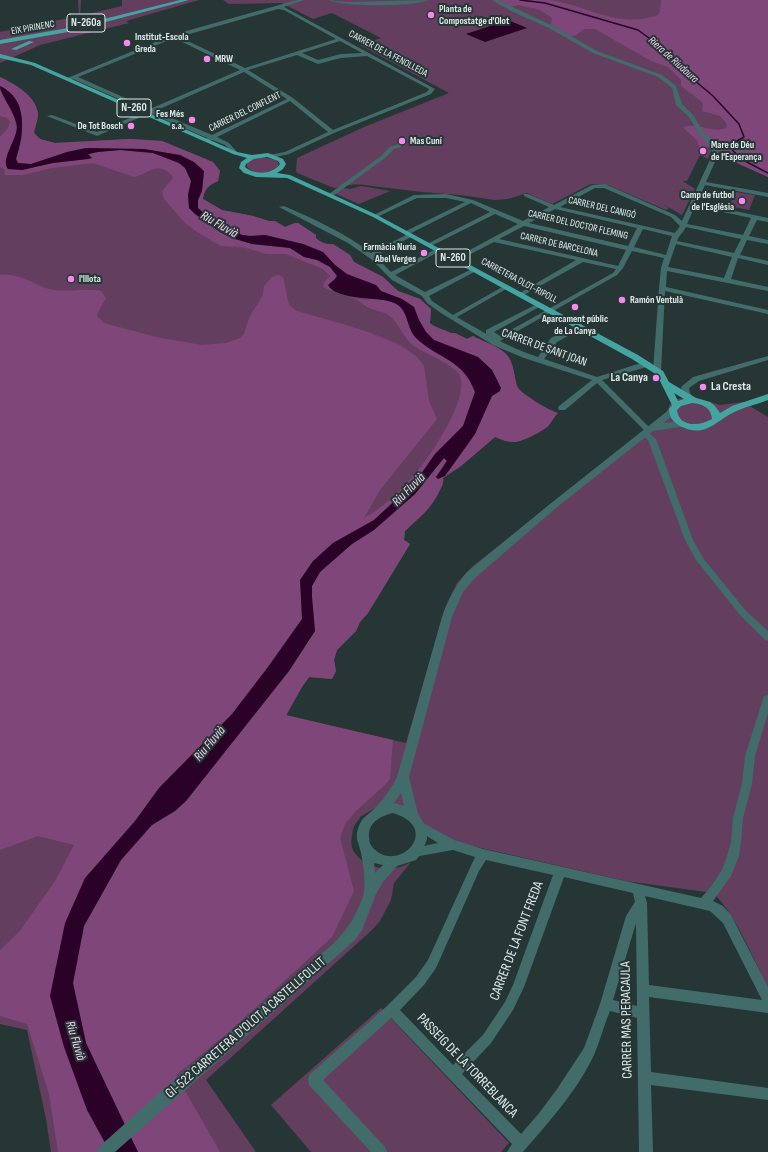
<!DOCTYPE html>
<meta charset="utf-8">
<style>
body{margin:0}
canvas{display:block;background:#253635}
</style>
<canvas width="768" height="1152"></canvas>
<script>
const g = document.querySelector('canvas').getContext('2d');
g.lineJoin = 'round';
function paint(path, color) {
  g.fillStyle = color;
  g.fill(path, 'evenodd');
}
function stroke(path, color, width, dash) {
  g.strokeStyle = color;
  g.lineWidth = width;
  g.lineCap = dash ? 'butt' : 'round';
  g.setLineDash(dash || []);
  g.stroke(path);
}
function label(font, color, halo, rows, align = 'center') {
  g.font = font + ' "Sofia Sans Condensed",sans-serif';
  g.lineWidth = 4;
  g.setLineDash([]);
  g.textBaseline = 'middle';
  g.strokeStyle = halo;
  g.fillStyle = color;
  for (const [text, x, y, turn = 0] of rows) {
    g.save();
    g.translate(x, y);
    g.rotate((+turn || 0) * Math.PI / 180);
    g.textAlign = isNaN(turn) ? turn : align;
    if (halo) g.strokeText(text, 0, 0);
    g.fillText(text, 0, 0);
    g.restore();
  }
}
const green = new Path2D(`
 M78,0H81L80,16L122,6V0H199L126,21L129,23L40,45L0,63V32L79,16Z
 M223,0H768L730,151H711L708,159L700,155L687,181H683L695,189L682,215L656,200L669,208L666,210L608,185L591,184L552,204L527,193L508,199L495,200L460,195L422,192L364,185C357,184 350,185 343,186C340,186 337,188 334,188L297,173L296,171L297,158L364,127L449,93L360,45L381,38L332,13L313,19L282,3L229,4Z
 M0,77C14,84 36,95 38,114C38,120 35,127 34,133L40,139L55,143L130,139L162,141L213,162L220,171L218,181C209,185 204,189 203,199L222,210L253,216L269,221H275L285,227L295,223H298L316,235V238C321,243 327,245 333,244L350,255L354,262L383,277L398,291L420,299L431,309L430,323C435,328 444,329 451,333H455L467,339L473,336C482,341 500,347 506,354C514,362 514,376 517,386C519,393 550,411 558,413C554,417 552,421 549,425C544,431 520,443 513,442C507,442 500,439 495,437L461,466L443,478C444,483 442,486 440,490C431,509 420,517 405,531L404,540L410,544L368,613L360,622L356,631L337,650L334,660L336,671L332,679L309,677L302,687L286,716L406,743L445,608L457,583L473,566L666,413L670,404L677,399L694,397L720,405L743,402L768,417V988C755,962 734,911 713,893L626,881L459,843L423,834L408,812L375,808L360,817V818C356,822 354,826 353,829C352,835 350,844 353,850C363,869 393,874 411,862L394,883L391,900L380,921L372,930L206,1080L256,1152H51L46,1119L27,1030L0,1024Z
 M261,157L276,160L279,164C275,176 254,175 247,167V163L254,159Z
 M361,186L390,191L359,204L336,194V192L344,188L350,189Z
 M736,192L755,195L749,210L729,206Z
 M381,1008L509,1143L501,1152H311L271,1105Z`);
const forest = new Path2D(`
 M492,0C511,0 532,0 550,0C589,6 617,29 658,15L660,11L661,0H768V177L730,160L724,154L710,147H699C699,137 687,135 684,127C699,122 713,134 726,128L727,124L720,116L702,111L703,106L702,102L681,86V80L668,67L651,61L595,29H584L576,35L570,37L551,25L552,18L538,9L518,5L507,8L501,6Z
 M0,77C14,84 36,95 38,114C38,120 35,127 34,133L40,139L55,143L130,139L162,141L213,162L220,171L218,181C209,185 204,189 203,199L222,210L253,216L269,221H275L285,227L295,223H298L316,235V238C321,243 327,245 333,244L350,255L354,262L383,277L398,291L420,299L431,309L430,323C435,328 444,329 451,333H455L467,339L473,336C482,341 500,347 506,354C514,362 514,376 517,386C519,393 550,411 558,413C554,417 552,421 549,425C544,431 520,443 513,442C507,442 500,439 495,437L461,466L443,478C444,483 442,486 440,490C431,509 420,517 405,531L404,540L410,544L368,613L360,622L356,631L337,650L334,660L336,671L332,679L309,677L302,687L286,715L393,740L390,779L387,783L355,812L345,824L340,838L354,891L332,937L229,1032L176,1075L220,1152H138L86,1043L73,983L84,926L121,860L152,824L175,811L186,801L289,671L315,631L312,597V586L320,572L352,544L374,530L415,494L443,459L444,458L447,460L436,477L450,469L475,434L492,396L500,391L501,388L492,370L478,357L434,340L426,332L419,320L414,307L402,299L381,291L376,285L347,275L335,265L323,252L303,244L265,235L250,236L242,235L207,216L198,208V200L202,191L204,171L180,155L144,149L86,148L67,152L31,164L18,163L16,159L22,137L20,106L5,88L0,86Z
 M0,90C10,103 20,124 15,140C11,151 3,157 8,169L22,170L53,163L88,159V155L98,152L120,150L153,153L179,163L185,168L191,181L188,195L189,208L195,214L220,232L232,238L252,244L290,248L304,257L317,260L330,267L337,276L335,279L330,283L333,291C342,293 351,298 360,299C373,300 384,297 396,303C409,310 406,328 416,337C437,359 463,358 475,392L463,426L435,454L416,481L374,520L333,543L302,603V619L268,667L232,714L159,788L135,821L54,970L110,1152H58L49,1094L27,1024L0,1016V950L19,932L55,881L74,845L38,836L0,850V275C25,273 34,287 54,290C70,292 86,288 101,291L106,298L98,312L97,316L104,323L156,337L202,345L226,343L240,338L244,334L249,318L263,295L264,286L272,277L278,275L283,277L289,305L297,311L343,324L371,333L400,345L417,357L424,366L429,401L437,419L380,490L364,518C393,502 418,473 436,445C445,431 473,385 456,371C444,360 428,355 414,346C403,338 399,322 387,314C380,311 373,310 367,307C363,305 361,302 357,300C346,294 333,293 323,287L325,281L330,276L323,269L286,254H267L242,247L221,246L197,232L185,223L164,199L162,191L173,178C172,175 170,174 167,171C155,163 146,175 134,177L93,163L52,168L23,175H4L5,170L0,167V137L8,128L10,122L7,118L0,116Z`);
const water = new Path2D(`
 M508,20L527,28L485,42L466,34Z
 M0,86C29,99 24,135 16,159L18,163L31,164L67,152L86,148L144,149L180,155L194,162L204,171L202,191L198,200V208L207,216L242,235L250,236L265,235L303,244L323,252L335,265L347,274L376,285L381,291L402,299L414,307L419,320L426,332L434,340L478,357L492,370L501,388L500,391L492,396L475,434L445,476L438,479L436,477L447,461L444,458L415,494L374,530L352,544L320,572L312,586V597L315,631L289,671L186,801L175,811L152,825L121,860L84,926L73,983L86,1043L138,1152H110L87,1110L64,1047L50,996L65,923L85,878L135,821L159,788L232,714L268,667L302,619L300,580L313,561L333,543L374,520L416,481L435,454L463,426L475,392C463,359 438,359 416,338C406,328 409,309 394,303C379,296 336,301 328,285L335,279L337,276L330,267L317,260L304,257L290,248L252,244L232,238L220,232L195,214L189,208L188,195L191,181L185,168L179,163L153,153L120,150L98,152L88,154L92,158L88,159L53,163L22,170L8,169C0,160 17,139 17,127C16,113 0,95 0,86Z`);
const stream = new Path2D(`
 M520,0L545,3L638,30L660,46L687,74L713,96L739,124L744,137L737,141L731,149L743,160L768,173`);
const minor = new Path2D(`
 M297,0H304L284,7L435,89L431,94L334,133L289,154L271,158L268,156L269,155L285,152L328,132L290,101L217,137L229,143L238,153L235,155L225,145L212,140H207V138L150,113L97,136L47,116L52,115L97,132L146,111L73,79L68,81L65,79L172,35ZM278,9L284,10L336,39L245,68L179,37ZM174,38L240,70L150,109L78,77ZM340,41L362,53L341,54L318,60L302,53ZM297,55L318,64L341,58L367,56L429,89L427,92L333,130L293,98L248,70ZM244,72L287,99L212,135L155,111Z
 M329,0L348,2L428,0C416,7 341,7 329,0Z
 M493,0H498L553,26L597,51L662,75L676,86L682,104L693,115L704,133L719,144L730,143L746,149L747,150L744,152L729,147L718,148L715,146L719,153L706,182L768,193V197L705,185L697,203L768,218V222L757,220L749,236L768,240V244L747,240L740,255L768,261V265L738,258L731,279L768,287V291L667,271L666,287L768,310V314L665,291L661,371L657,373L653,371L659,288L661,268L664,258L632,251L623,268L617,275L500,341L486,334V330L537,304H541V306L494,332L500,336L613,273L616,269L583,262L522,296H518V294L576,260L494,242L457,261H453V259L518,224L495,214L431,246H427V244L490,212L471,203L411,233L413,234V236L375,256L391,272L436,249H440V251L395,275L425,292L472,269H476V271L429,296L432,301L453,315L504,286H508V288L457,317C483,332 509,348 538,357L551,338L579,324H582V328L557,342L544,359L597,377L644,362H650V366L602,380L653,431L649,433L656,439L693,540L703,558L746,611L768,631V641L765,640L740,615L696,560L685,540L648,440L641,434L645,431L597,383L565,410H559L558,408L559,406L592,380L524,358L493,345L441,313L427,303L422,296L392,280L371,259L348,243L279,207L284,206C314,219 345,233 371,253L406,235L404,234V232L465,202L446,198H417L377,217L372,216L414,195L446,194L473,200L523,221L549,207L524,196V194H528L554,205L592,185L605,184L675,215L682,221L713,153L706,142L707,141L700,135L689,117L676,105L672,88L658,77L593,53L549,28L511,11ZM595,188H604L671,217L680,226L675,233L560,207ZM695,206L751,218L743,235L687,224ZM555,209L637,228L628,246L529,223ZM524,226L626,250L618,266L499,239ZM686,227L741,239L734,253L677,241C679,235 683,233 686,227ZM643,229L672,236L666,255L634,247ZM676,244L732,257L724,278L668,267Z
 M399,144L401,145V147L394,149L385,158L333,196H329V194L381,156L390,147Z
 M768,356V360L699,381L689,388L690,393L693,397L692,399H686L682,394L681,387L693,377Z
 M768,695V713L755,756L752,784L743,818L741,842L739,856L731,876L713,901L723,906L731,915L768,987V1013L649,997L651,1072L768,1088V1100L651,1085L653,1152H639L637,1018L610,1011C604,1025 600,1041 594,1055C577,1091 549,1122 523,1152H507L512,1144L391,1018L323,1080L385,1147L387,1152H371L309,1085L308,1080L309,1075L387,1006L416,977L428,960L475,857L453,850L414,857L410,855L408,852L410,849L438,843L417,830L416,827L417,824L421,822L425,824L454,840L483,849L701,898L710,888L722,870L727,856L731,842L733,818L742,784L745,756L763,699L764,696ZM486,860L553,875L513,985L505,1002L483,1035L453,1065L400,1010L424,985L436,968L479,871ZM564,877L633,893L635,902L626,916L600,1004L584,1048L557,1089L540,1112L521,1134L462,1074L491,1043L513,1010L524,987ZM645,896L710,911L723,923L762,1000L649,985L647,903ZM636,923L637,1006L613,1000Z`);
const tertiary = new Path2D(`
 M673,408L676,409L677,411L676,413L663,423L683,421L686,422L687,424L686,426L653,431L556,508L475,578L463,592L452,617L409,777L418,814L427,829V839L422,852L416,860L397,866L383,882L376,894L362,930L355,940L115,1152H97L99,1147L160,1092L333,944C348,929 359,912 364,892C366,884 363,862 361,853C359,842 354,839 359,826C362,817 368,815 374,809C384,799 391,789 397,777L442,617C448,600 455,586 467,572L550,504L670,409ZM401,793L404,806L394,803ZM393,813C443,828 399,875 373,848C370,845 369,841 369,837C368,822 381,816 393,813ZM374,863L383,865L375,873Z`);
const primary = new Path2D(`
 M180,0H189L68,32L0,44V40L68,28Z
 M29,41L34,42L16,50L11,49Z
 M0,54L35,63L237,152L252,155L268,153L283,159L286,164L283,169L277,173L290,175L377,215L638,355L663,371L669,382L696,398L710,402L715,406L720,413L732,406L768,394V400C758,404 748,406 739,410C717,418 707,440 680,426C673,422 669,417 669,409L672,405L657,375L632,359L373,217L287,178L256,177L244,173L239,168L241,162L247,158L233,154L31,65L0,58ZM267,157L278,161L280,164C273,175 254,175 245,167L246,164L254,159ZM674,393L684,399L678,401ZM692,403C702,404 711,407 712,419C700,426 679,428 677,410L681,406Z`);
const markers = [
 [431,15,4,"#f788ec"],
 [127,43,4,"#f788ec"],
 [207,59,4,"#f788ec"],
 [192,120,4,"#f788ec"],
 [131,126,4,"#f788ec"],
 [402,141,4,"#f788ec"],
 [703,151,4,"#f788ec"],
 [742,201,4,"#f788ec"],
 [424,253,4,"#f788ec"],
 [71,279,4,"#f788ec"],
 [622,300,4,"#f788ec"],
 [575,307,4,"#f788ec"],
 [656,378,4,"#f788ec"],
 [703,387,4,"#f788ec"]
];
const farPoinames = [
 ["Planta de",439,9],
 ["Compostatge d'Olot",439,21],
 ["Institut-Escola",135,37],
 ["Greda",135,49],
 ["MRW",215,59],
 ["Fes Més",184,114,"right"],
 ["s.a.",184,126,"right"],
 ["De Tot Bosch",123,126,"right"],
 ["Mas Cuní",410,141],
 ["Mare de Déu",711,145],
 ["de l'Esperança",711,157],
 ["Camp de futbol",734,195,"right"],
 ["de l'Església",734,207,"right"],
 ["Farmàcia Nuria",416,247,"right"],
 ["Abel Verges",416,259,"right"],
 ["l'Illota",79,279],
 ["Ramón Ventulà",630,300],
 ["Aparcament públic",575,319,"center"],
 ["de La Canya",575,331,"center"]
];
const farStreetnames = [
 ["EIX PIRINENC",33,28,-10],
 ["CARRER DE LA FENOLLEDA",388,54,28],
 ["CARRER DEL CONFLENT",245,112,-26],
 ["CARRER DEL CANIGÓ",602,208,13],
 ["CARRER DEL DOCTOR FLEMING",578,225,13],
 ["CARRER DE BARCELONA",559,245,13],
 ["CARRETERA OLOT-RIPOLL",519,281,28]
];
const shields = [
 [86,23,38],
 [134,108,34],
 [453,258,34]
];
const shieldNames = [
 ["N-260a",86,23],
 ["N-260",134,108],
 ["N-260",453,258]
];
const farWaternames = [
 ["Riera de Riudaura",673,60,42]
];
const streetNames = [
 ["CARRER DE SANT JOAN",544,348,20]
];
const poiNames = [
 ["La Canya",648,378],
 ["La Cresta",711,387,"left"]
];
const waterNames = [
 ["Riu Fluvià",219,225,30],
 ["Riu Fluvià",409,490,-45],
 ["Riu Fluvià",210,744,-50],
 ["Riu Fluvià",75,1041,73]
];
const nearStreetnames = [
 ["CARRER DE LA FONT FREDA",517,941,-69],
 ["CARRER MAS PERACAULA",627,1020,-91],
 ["GI-522 CARRETERA D'OLOT A CASTELLFOLLIT",246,1028,-41],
 ["PASSEIG DE LA TORREBLANCA",467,1066,46]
];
paint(green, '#643e5f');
paint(forest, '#7f467a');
paint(water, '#2a0228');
stroke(stream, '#2a0228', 1.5);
paint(minor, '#416c6a');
paint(tertiary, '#416c6a');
paint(primary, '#43a4a0');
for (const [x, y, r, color] of markers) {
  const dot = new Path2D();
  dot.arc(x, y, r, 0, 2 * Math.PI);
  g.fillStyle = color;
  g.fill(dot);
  stroke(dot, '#253635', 1.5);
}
label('bold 10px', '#e0ebea', '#253635', farPoinames, 'left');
label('10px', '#e0ebea', '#253635', farStreetnames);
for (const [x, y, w] of shields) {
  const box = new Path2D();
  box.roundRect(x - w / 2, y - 9, w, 18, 3);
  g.fillStyle = '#253635';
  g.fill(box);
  stroke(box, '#e0ebea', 1);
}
label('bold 11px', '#e0ebea', null, shieldNames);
label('italic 11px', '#f6d3f1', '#253635', farWaternames);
label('12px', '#e0ebea', '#253635', streetNames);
label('bold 12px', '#e0ebea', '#253635', poiNames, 'right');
label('italic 13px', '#f6d3f1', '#253635', waterNames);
label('14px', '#e0ebea', '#253635', nearStreetnames);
</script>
